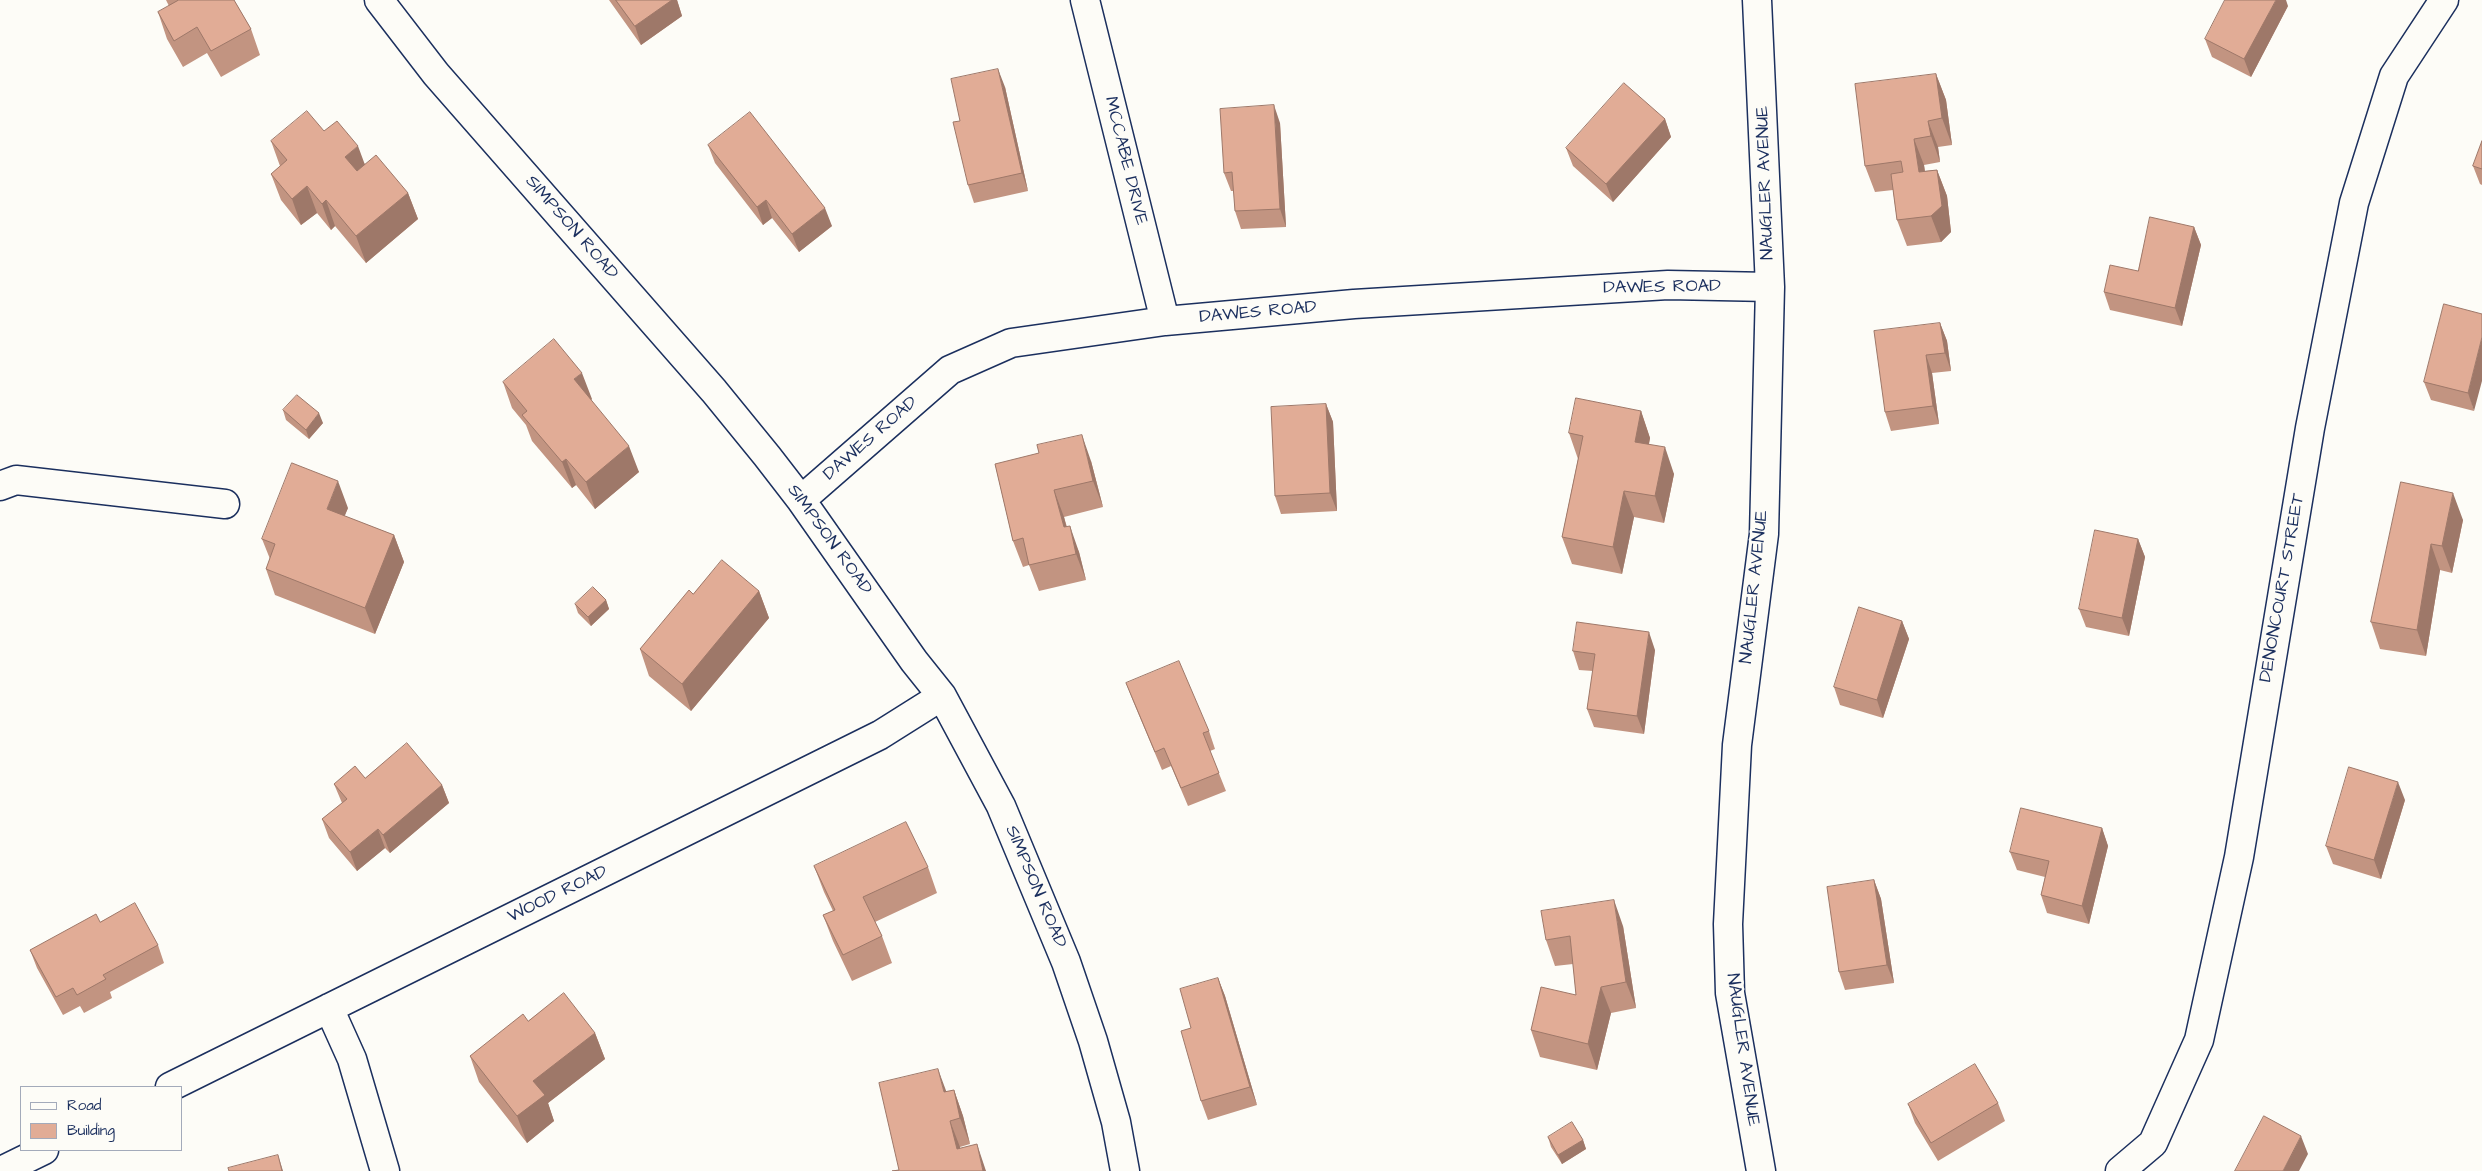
<!DOCTYPE html>
<style>
body{margin:0}
#map{position:relative;width:2482px;height:1171px;overflow:hidden;background:#fdfcf7;font-family:"Architects Daughter",sans-serif}
canvas{display:block}
.legend{position:absolute;left:20px;top:1086px;width:162px;height:65px;box-sizing:border-box;background:#fdfcf7;border:1px solid #a3aaba;margin:0;padding:6px 9px;list-style:none;font-size:15px;color:#1b2f5e}
.legend li{display:flex;align-items:center;gap:10px;height:25px}
.legend b{width:25px;border:1px solid #a3aaba}
</style>
<div id="map">
<canvas width="2482" height="1171"></canvas>
<ul class="legend">
<li><b style="height:6px;background:#fdfcf7"></b>Road</li>
<li><b style="height:14px;background:#e1ac96"></b>Building</li>
</ul>
</div>
<script>
const g = document.querySelector('canvas').getContext('2d');
g.lineJoin = 'round';
function stroke(path, color, width, dash) {
  g.strokeStyle = color;
  g.lineWidth = width;
  g.lineCap = dash ? 'butt' : 'round';
  g.setLineDash(dash || []);
  g.stroke(path);
}
function paint(path, color) {
  g.fillStyle = color;
  g.fill(path, 'evenodd');
}
function label(font, color, halo, rows, align = 'center') {
  g.font = font + ' "Architects Daughter",sans-serif';
  g.lineWidth = 5;
  g.setLineDash([]);
  g.textBaseline = 'middle';
  g.strokeStyle = halo;
  g.fillStyle = color;
  for (const [text, x, y, turn = 0] of rows) {
    g.save();
    g.translate(x, y);
    g.rotate((+turn || 0) * Math.PI / 180);
    g.textAlign = isNaN(turn) ? turn : align;
    if (halo) g.strokeText(text, 0, 0);
    g.fillText(text, 0, 0);
    g.restore();
  }
}
const minor = new Path2D(`
 M379,0L436,74L714,391L767,456L801,500L914,661L942,696L1001,806L1066,962L1093,1041L1116,1122L1125,1171
 M1085,0L1165,321
 M1757,0L1770,287L1764,534L1737,745L1728,924L1730,993L1761,1171
 M0,486L16,480L225,504
 M801,500L950,370L1011,343L1165,321L1354,304L1668,285L1770,287
 M329,1008L352,1059L385,1171
 M170,1087L880,735L942,696
 M1,1171L44,1150
 M2120,1171L2153,1143L2199,1040L2239,857L2310,428L2354,203L2394,76L2444,0`);
const wall = new Path2D(`
 M166,0H234L251,29L260,55L221,77L207,53L183,67L167,39L158,12L169,6Z
 M609,0H677L682,16L641,45Z
 M2288,6L2251,77L2212,57L2205,39Z
 M1936,74L1946,100L1952,145L1938,147L1940,162L1924,165L1925,171L1937,170L1947,196L1951,232L1941,242L1907,246L1897,220L1893,190L1875,192L1865,166Z
 M1005,87L1028,191L974,203L968,185L960,121Z
 M1665,119L1671,137L1613,202L1573,166L1566,148Z
 M1280,123L1286,227L1241,229L1235,211L1234,191H1231L1224,173Z
 M324,131L365,164L408,193L418,219L366,263L335,226L331,230L317,213L301,225L281,200L271,174L280,166L271,141Z
 M2482,141V185L2480,184L2473,166Z
 M708,145L832,226L799,252L772,218L763,225L715,163Z
 M2194,227L2201,245L2182,326L2110,310L2104,292L2138,271Z
 M2444,304L2474,411L2431,400L2424,382Z
 M1940,323L1947,341L1951,371L1932,373L1939,424L1891,431L1885,412Z
 M503,382L592,399L591,400L639,472L595,509L576,485L572,488L532,441L526,425L512,408Z
 M1326,404L1333,422L1337,511L1281,514L1275,496Z
 M283,410L323,423L309,439L286,420Z
 M1641,411L1650,438L1649,444L1674,474L1664,523L1634,517L1622,574L1572,564L1562,537L1578,459L1569,433Z
 M1091,461L1103,507L1064,517L1067,527L1079,552L1086,580L1039,591L1029,565L1023,567L1013,541L995,464Z
 M2401,482L2463,520L2452,573L2440,570L2426,656L2380,649L2371,622Z
 M348,508L344,516L394,535L404,562L375,634L275,595L266,569L270,559L262,539Z
 M2138,539L2145,557L2129,636L2086,627L2079,609Z
 M759,591L769,618L691,711L649,676L640,649L693,594Z
 M606,600L609,609L591,626L578,613L575,604Z
 M1902,621L1909,639L1883,718L1840,705L1834,687Z
 M1655,650L1644,734L1594,727L1587,709L1593,671L1579,670L1573,651Z
 M1126,683L1209,731L1215,749L1210,751L1226,791L1188,806L1171,766L1162,770L1133,701Z
 M365,778L442,785L449,803L390,853L385,848L357,871L329,838L322,819L342,803L334,784Z
 M2405,800L2381,879L2333,864L2326,846Z
 M2102,828L2108,846L2089,924L2047,913L2041,895L2045,877L2017,870L2010,852Z
 M814,866L928,867L937,893L875,922L882,936L892,963L852,981L833,941L823,915L833,911L824,892Z
 M1874,880L1881,899L1894,983L1845,990L1839,972Z
 M100,922L158,945L164,963L110,992L112,998L84,1013L80,1006L63,1015L37,968L30,950Z
 M1623,926L1636,1008L1611,1013L1597,1070L1540,1057L1531,1030L1576,995L1573,964L1555,966L1546,940Z
 M1218,978L1225,996L1257,1105L1208,1120L1201,1101L1191,1028Z
 M528,1021L595,1033L605,1059L548,1103L554,1121L527,1143L479,1082L470,1056Z
 M954,1090L963,1116L970,1144L960,1147V1148L986,1171L899,1170L946,1092Z
 M1998,1103L2005,1121L1938,1161L1915,1123L1908,1104Z
 M1548,1137L1583,1140L1586,1149L1562,1164L1551,1147Z`);
const shadedWall = new Path2D(`
 M672,0H677L682,16L641,45L635,26Z
 M2276,0H2286L2288,6L2251,77L2244,59Z
 M998,69L1005,87L1028,191L1022,173Z
 M1936,74L1946,100L1952,145L1942,118Z
 M1274,105L1280,123L1286,227L1280,209Z
 M1665,119L1671,137L1613,202L1606,184Z
 M1928,121L1938,147L1940,162L1931,136Z
 M1914,139L1924,165L1928,198L1919,172Z
 M358,146L368,173L354,183L345,157Z
 M1937,170L1947,196L1951,232L1941,242L1931,216Z
 M307,186L317,213L301,225L292,199Z
 M408,193L418,219L366,263L356,236Z
 M326,200L335,226L331,230L322,204Z
 M766,200L772,218L763,225L757,207Z
 M825,208L832,226L799,252L792,234Z
 M2194,227L2201,245L2182,326L2175,308Z
 M1940,323L1947,341L1951,371L1945,353Z
 M2482,337V381L2474,411L2468,393Z
 M1926,355L1932,373L1939,424L1933,406Z
 M582,373L592,399L584,406L574,379Z
 M1326,404L1333,422L1337,511L1330,493Z
 M1641,411L1650,438L1644,468L1635,442Z
 M319,413L323,423L309,439L306,430Z
 M1082,435L1091,461L1103,507L1093,481Z
 M629,446L639,472L595,509L586,482Z
 M1665,447L1674,474L1664,523L1655,496Z
 M566,459L576,485L572,488L562,462Z
 M338,481L348,508L337,535L327,509Z
 M1054,490L1064,517L1073,554L1064,527Z
 M1624,491L1634,517L1622,574L1613,547Z
 M2453,493L2463,520L2452,573L2442,546Z
 M1070,526L1079,552L1086,580L1076,554Z
 M394,535L404,562L375,634L365,608Z
 M2138,539L2145,557L2129,636L2122,618Z
 M2431,544L2440,570L2426,656L2417,630Z
 M759,591L769,618L691,711L682,684Z
 M606,600L609,609L591,626L588,617Z
 M1902,621L1909,639L1883,718L1877,700Z
 M1649,632L1655,650L1644,734L1637,716Z
 M2398,782L2405,800L2381,879L2374,860Z
 M442,785L449,803L390,853L383,835Z
 M2102,828L2108,846L2089,924L2082,906Z
 M378,829L385,848L357,871L350,852Z
 M1874,880L1881,899L1894,983L1887,965Z
 M1614,900L1623,926L1636,1008L1626,982Z
 M1218,978L1225,996L1257,1105L1250,1087Z
 M1601,987L1611,1013L1597,1070L1588,1044Z
 M595,1033L605,1059L548,1103L554,1121L527,1143L517,1116L533,1081Z
 M938,1069L948,1096L944,1092Z
 M954,1090L963,1116L970,1144L960,1118Z
 M950,1121L960,1147L965,1171L957,1149Z
 M2301,1136L2308,1154L2299,1171H2283Z
 M1583,1140L1586,1149L1562,1164L1558,1155Z
 M977,1144L986,1171H983Z
 M278,1155L283,1171H282Z`);
const building = new Path2D(`
 M179,0H234L251,29L211,51L197,27L174,41L158,12Z
 M616,0H672L635,26Z
 M2225,0H2276L2244,59L2205,39Z
 M998,69L1022,173L968,185L953,122L960,121L951,79Z
 M1936,74L1942,118L1928,121L1931,136L1914,139L1919,172L1937,170L1942,206L1931,216L1897,220L1891,174L1903,172L1901,161L1865,166L1855,84Z
 M1624,83L1665,119L1606,184L1566,148Z
 M1274,105L1280,209L1235,211L1232,172L1224,173L1220,109Z
 M307,111L324,131L337,121L358,146L345,157L357,171L376,155L408,193L356,236L326,200L322,204L307,186L292,199L271,174L287,160L271,141Z
 M750,112L825,208L792,234L766,200L757,207L708,145Z
 M2482,141V169L2473,166Z
 M2150,217L2194,227L2175,308L2104,292L2110,265L2138,271Z
 M2444,304L2482,314V337L2468,393L2424,382Z
 M1940,323L1945,353L1926,355L1933,406L1885,412L1874,331Z
 M554,339L582,373L574,379L629,446L586,482L566,459L562,462L522,415L527,411L503,382Z
 M297,395L319,413L306,430L283,410Z
 M1576,398L1641,411L1635,442L1665,447L1655,496L1624,491L1613,547L1562,537L1583,436L1569,433Z
 M1326,404L1330,493L1275,496L1271,407Z
 M1082,435L1093,481L1054,490L1064,527L1070,526L1076,554L1029,565L1023,538L1013,541L995,464L1039,453L1037,445Z
 M292,463L338,481L327,509L394,535L365,608L266,569L275,544L262,539Z
 M2401,482L2453,493L2442,546L2431,544L2417,630L2371,622Z
 M2095,530L2138,539L2122,618L2079,609Z
 M722,560L759,591L682,684L640,649L689,590L693,594Z
 M593,587L606,600L588,617L575,604Z
 M1859,607L1902,621L1877,700L1834,687Z
 M1577,622L1649,632L1637,716L1587,709L1595,654L1573,651Z
 M1179,661L1209,731L1203,733L1219,773L1181,788L1164,748L1155,752L1126,683Z
 M407,743L442,785L383,835L378,829L350,852L322,819L347,799L334,784L355,766L365,778Z
 M2349,767L2398,782L2374,860L2326,846Z
 M2021,808L2102,828L2082,906L2041,895L2049,861L2010,852Z
 M906,822L928,867L863,897L882,936L843,955L823,915L835,910L814,866Z
 M1874,880L1887,965L1839,972L1827,887Z
 M1614,900L1626,982L1601,987L1588,1044L1531,1030L1541,987L1576,995L1570,936L1546,940L1541,911Z
 M135,903L158,945L103,975L106,979L77,995L73,988L56,997L30,950L96,914L100,922Z
 M1218,978L1250,1087L1201,1101L1181,1031L1191,1028L1180,989Z
 M564,993L595,1033L533,1081L545,1095L517,1116L470,1056L523,1014L528,1021Z
 M1975,1064L1998,1103L1931,1143L1908,1104Z
 M938,1069L944,1092L954,1090L960,1118L950,1121L957,1149L977,1144L983,1171H892L899,1170L879,1083Z
 M2264,1116L2301,1136L2283,1171H2235Z
 M1572,1122L1583,1140L1558,1155L1548,1137Z
 M278,1155L282,1171H229L228,1168Z`);
const streetNames = [
 ["MCCABE DRIVE",1125,161,76],
 ["NAUGLER AVENUE",1766,183,-92],
 ["SIMPSON ROAD",571,228,49],
 ["DAWES ROAD",1662,288,-1],
 ["DAWES ROAD",1258,313,-5],
 ["DAWES ROAD",871,439,-41],
 ["SIMPSON ROAD",829,540,54],
 ["NAUGLER AVENUE",1755,587,-84],
 ["DENONCOURT STREET",2283,588,-80],
 ["SIMPSON ROAD",1035,887,67],
 ["WOOD ROAD",558,895,-26],
 ["NAUGLER AVENUE",1742,1050,82]
];
stroke(minor, '#1b2f5e', 31);
stroke(minor, '#fdfcf7', 28);
paint(wall, '#c29481');
paint(shadedWall, '#9e7869');
paint(building, '#e1ac96');
stroke(building, '#9e7869', 1);
label('18px', '#1b2f5e', '#fdfcf7', streetNames);
</script>
